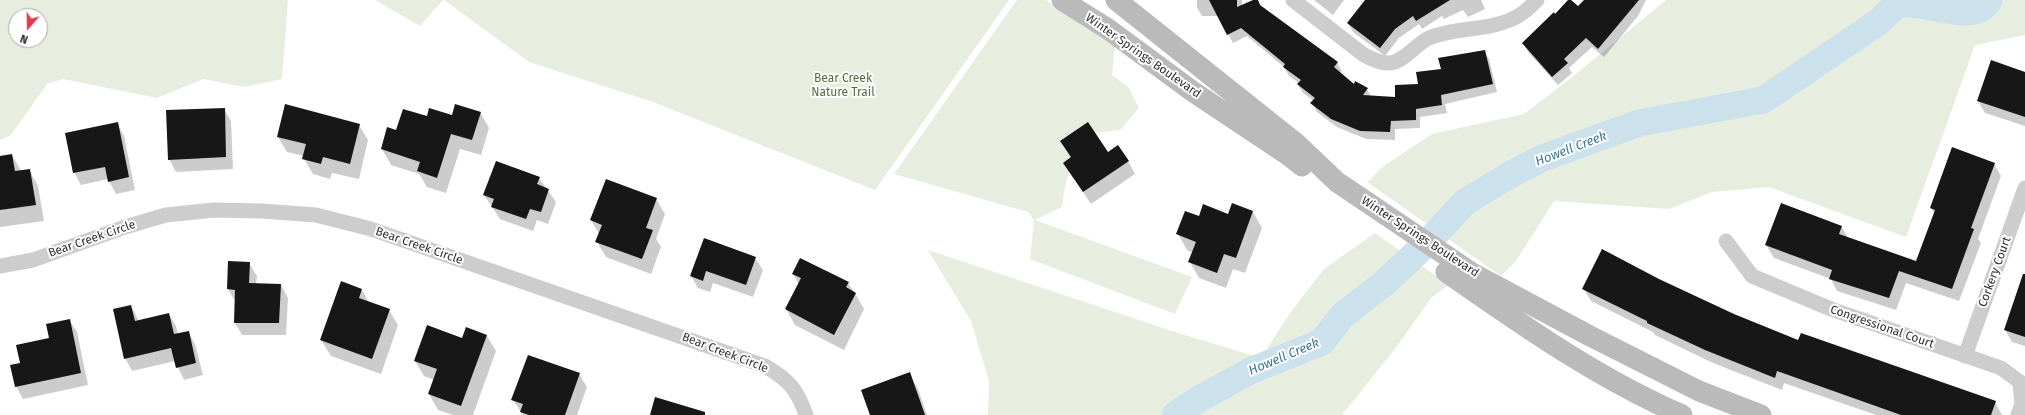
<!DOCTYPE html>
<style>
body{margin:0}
#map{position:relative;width:2025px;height:415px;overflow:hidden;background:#fff;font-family:"Fira Sans",sans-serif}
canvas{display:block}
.north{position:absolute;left:8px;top:8px;width:40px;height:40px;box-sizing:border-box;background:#fff;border:1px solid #acacac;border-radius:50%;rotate:200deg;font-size:11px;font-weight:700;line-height:16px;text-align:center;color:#303030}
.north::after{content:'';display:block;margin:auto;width:14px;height:18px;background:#e4364c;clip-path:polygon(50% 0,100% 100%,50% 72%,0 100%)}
</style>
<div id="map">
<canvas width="2025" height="415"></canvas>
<div class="north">N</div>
</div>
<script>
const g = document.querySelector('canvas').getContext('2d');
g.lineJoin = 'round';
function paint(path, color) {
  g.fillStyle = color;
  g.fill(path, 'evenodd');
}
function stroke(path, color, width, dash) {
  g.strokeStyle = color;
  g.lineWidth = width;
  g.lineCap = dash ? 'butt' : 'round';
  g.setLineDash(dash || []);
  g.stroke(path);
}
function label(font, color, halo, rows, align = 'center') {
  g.font = font + ' "Fira Sans",sans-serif';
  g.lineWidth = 4;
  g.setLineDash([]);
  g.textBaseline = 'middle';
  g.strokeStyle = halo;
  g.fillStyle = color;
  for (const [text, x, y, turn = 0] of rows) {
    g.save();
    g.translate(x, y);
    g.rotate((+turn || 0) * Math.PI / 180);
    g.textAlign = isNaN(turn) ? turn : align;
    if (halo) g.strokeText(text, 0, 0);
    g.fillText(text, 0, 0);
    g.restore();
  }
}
const green = new Path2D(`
 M0,0H288L282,79L244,87L203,79L157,98L63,79L47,84L11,135L0,140ZM16,16H40V40H16Z
 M375,0H443L420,26Z
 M444,0H1009L875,190L653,102L529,62Z
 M1017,0H1046L1115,46L1112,75L1128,87L1139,108L1120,130L1093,133C1070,161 1067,171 1062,207L1035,220L1192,277L1175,314L1030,259L1034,220L1028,212L894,174Z
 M1666,0H2025V35L1975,45L1906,237L1769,187L1712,192L1669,209L1554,201L1516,261L1501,276L1367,182L1385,165L1432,134L1524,114L1576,74Z
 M1375,233L1449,285L1432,297L1394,350L1342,415H988L989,381L971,321L928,250L1175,332L1261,358L1290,313L1324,269Z`);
const shadow = new Path2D(`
 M1197,0H1242V6L1257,0L1262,7L1337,63L1342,71L1340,74L1354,85L1367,89L1371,97L1396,98L1442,70L1484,51L1489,59L1497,92L1445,104L1447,113L1420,117V128L1395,129V140L1366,139L1337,127L1317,112L1312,103L1314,101L1303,93L1298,85L1299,83L1289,76L1284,67L1247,36L1233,43L1219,16H1202L1197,8Z
 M1314,0H1344L1333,15Z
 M1366,0H1481L1485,9L1468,17L1463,10L1444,19L1442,16L1422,29L1419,24L1399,38L1385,56L1353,32L1348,23Z
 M1569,0L1578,8L1585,0H1646L1638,16L1604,57L1592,47L1569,68L1572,73L1558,85L1528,52L1523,43L1555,15Z
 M2025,73V126L1985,113L1978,101Z
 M224,109L231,121L233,169L176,172L169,159Z
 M480,112L489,128L481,155L460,149L446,193L427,187L419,174L391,165L382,149L397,131L428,118Z
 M117,123L124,136L135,190L116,194L108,179L81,185L74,172Z
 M359,125L368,140L359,179L332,173L330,179L313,174L304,159V156L287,152L278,137Z
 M1061,141L1108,153L1128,161L1135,174L1091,204L1064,163L1071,158Z
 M12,155L21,171L29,170L38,186L44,221L0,227V157Z
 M1994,164L2001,176L1978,239L1981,243L1959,301L1906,283L1896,310L1837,291L1831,279L1774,258L1766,245L1841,226L1849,239L1917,263L1935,214L1931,208Z
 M539,178L556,202L548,224L537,220L533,231L500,219L484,195Z
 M656,199L665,214L656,239L661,247L651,274L606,257L597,242L599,234L591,220Z
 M1253,212L1262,228L1245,273L1233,269L1226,288L1199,278L1190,262L1193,253L1187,250L1178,234L1199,217Z
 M704,239L755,258L763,270L753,297L713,283L710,292L698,288L691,276Z
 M249,263L257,276L256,284L281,285L288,298L286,335H242L235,323V301L228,289Z
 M2025,272V346L2012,342L2005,330Z
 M793,274L848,283L855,293L864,309L844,350L795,325L786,309L799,284Z
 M1659,280L1733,314L1799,341L1995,402L2002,415H1876L1784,383L1782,390L1713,363L1655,335L1653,332L1591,301L1584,289Z
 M362,290L369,303L389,310L398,325L381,374L331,356L321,340Z
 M131,306L139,321L169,314L176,326L178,334L188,332L195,344L203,375L184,380L175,361L132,371L125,358Z
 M69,320L77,332L88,385L23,399L16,386L21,364Z
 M487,336L496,351L473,415H453L438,410L429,394L434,380L424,376L415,361L462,339Z
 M579,374L587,387L577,415H523L513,400Z
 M909,374L918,389L927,415H871Z`);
const river = new Path2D(`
 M1175,415L1199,399L1250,371L1322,342L1342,316L1383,284L1426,244L1465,202L1508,176L1540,159L1639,123L1763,100L1880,21C1887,14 1892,7 1901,4C1925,0 1974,27 1989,0`);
const building = new Path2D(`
 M1209,0H1237V7L1253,0H1258L1260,5L1338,62L1334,67L1354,84L1355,81L1368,88L1363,95L1395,97V85L1418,84L1416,72L1441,69L1438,58L1485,50L1493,84L1441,95L1442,105L1416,109V120L1391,121L1390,132L1360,131L1331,119L1310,103L1315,98L1297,84L1301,80L1283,67L1285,64L1241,28L1227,35Z
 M1365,0H1450L1416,21L1413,16L1395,29L1380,48L1347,23Z
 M1568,0H1571L1578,6L1584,0H1639L1598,49L1586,38L1564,59L1568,63L1552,77L1522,43L1554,12L1555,14Z
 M1991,60L2025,72V117L1977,101Z
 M285,104L360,124L350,164L323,157L321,164L302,159L306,144L277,137Z
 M455,104L481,112L472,140L451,134L437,178L417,171L420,162L381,149L387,127L396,130L403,109L427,116L429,108L452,115Z
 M225,108L226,157L168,160L166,110Z
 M118,122L129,177L108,182L105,167L73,173L65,133Z
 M1088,122L1108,152L1118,145L1129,161L1083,192L1063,163L1071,157L1060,141Z
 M1952,147L1995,163L1971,228L1974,229L1952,289L1899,271L1889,298L1829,279L1832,270L1765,245L1781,203L1842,226L1839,234L1916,261L1935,210L1930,208Z
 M12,154L15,171L30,169L36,205L0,210V156Z
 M496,161L540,177L537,184L549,189L541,212L530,209L526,219L491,207L494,199L483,195Z
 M606,179L657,198L646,228L653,230L642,259L595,242L602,225L590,220Z
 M1232,203L1253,211L1236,258L1224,254L1217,273L1188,262L1196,242L1176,234L1185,211L1199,216L1203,204L1228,214Z
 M704,238L756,257L746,285L706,271L703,281L690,276Z
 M1602,249L1659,279L1734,314L1798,340L1801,333L1996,401L1991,415H1901L1777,371L1775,378L1705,350L1647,323V321L1582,289Z
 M800,258L849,282L846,287L856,293L834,335L785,309L801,278L792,274Z
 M228,261L250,262L249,283L281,284L279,323H234L235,290L227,289Z
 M2023,274H2025V337L2004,330Z
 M341,281L362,289L359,298L390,309L372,359L320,340Z
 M131,305L135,321L169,313L174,334L189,331L196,363L176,368L171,348L124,359L113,309Z
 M70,319L81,373L15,387L10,365L20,363L16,345L49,338L46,324Z
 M427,325L462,338L466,327L487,335L461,406L428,394L437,369L414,361Z
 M528,355L580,373L565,415H529L520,412L523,404L511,400Z
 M910,372L925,415H870L861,390Z
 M655,397L705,412V415H650Z`);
const street = new Path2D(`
 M1293,0L1364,55C1372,59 1382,64 1390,63C1405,61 1416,44 1429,38C1455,27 1485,31 1510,20C1521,16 1529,8 1537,0
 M1726,241L1752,276L1831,309L2001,368L2020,382L2022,404L2018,415
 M0,266L33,260L125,227L166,215L214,210L262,211L316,215L371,229L765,366C789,380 797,389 806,415
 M1965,356L2025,188`);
const secondary = new Path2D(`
 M1062,0L1108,29L1192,91L1288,155L1302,166
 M1116,0L1297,144L1337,182L1472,273L1590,336L1699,391L1761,415
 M1446,272C1522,325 1597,378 1682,415`);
const streetNames = [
 ["Winter Springs Boulevard",1143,56,35],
 ["Winter Springs Boulevard",1420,237,33],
 ["Bear Creek Circle",92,239,-19],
 ["Bear Creek Circle",419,246,19],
 ["Corkery Court",1995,272,-70],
 ["Congressional Court",1882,327,19],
 ["Bear Creek Circle",725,353,21]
];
const parkNames = [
 ["Bear Creek",843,79],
 ["Nature Trail",843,93]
];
const waterNames = [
 ["Howell Creek",1571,149,-21],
 ["Howell Creek",1284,357,-23]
];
paint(green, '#e7eddf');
paint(shadow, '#0003');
stroke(river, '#cbe1ec', 27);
paint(building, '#171717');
stroke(street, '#cdcdcd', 15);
stroke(secondary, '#bababa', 21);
label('12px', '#303030', '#fff', streetNames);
label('12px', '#566c3d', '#fff', parkNames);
label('italic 13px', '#3e7793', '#fff', waterNames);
</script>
